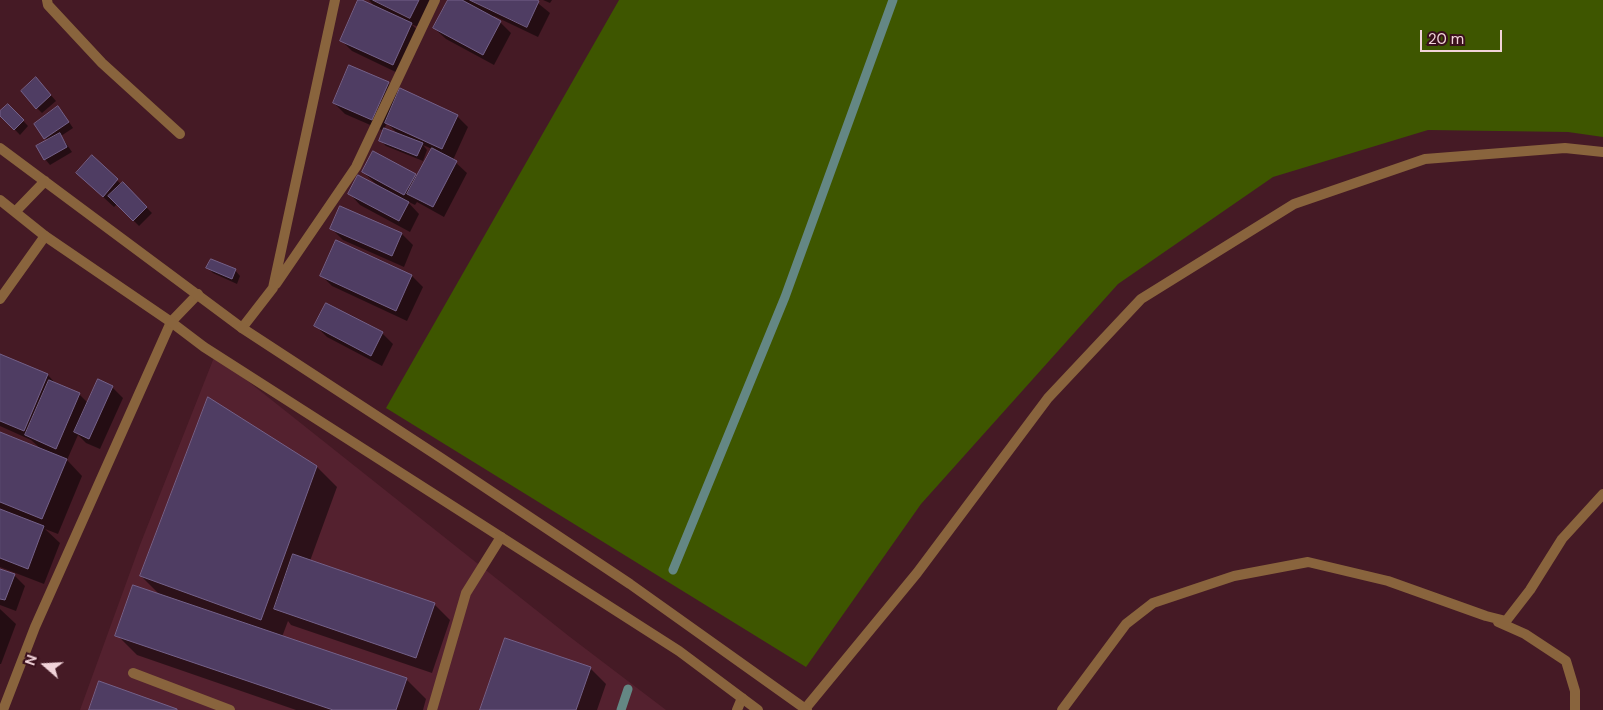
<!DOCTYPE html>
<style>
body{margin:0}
#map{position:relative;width:1603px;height:710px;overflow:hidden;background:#451a25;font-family:"DM Sans",sans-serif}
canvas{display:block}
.north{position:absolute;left:20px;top:640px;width:50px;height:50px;-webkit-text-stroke:4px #3a101c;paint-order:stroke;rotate:289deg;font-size:14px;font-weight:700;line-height:20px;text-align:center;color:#f1d3d9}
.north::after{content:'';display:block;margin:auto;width:18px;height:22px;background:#f1d3d9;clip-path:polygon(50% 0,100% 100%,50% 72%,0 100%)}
.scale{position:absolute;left:1420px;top:30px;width:82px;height:22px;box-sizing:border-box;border:2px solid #f1d3d9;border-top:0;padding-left:6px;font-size:15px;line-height:18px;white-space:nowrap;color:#f1d3d9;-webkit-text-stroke:4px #3a101c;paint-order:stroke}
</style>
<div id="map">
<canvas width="1603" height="710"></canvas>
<div class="north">N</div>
<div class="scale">20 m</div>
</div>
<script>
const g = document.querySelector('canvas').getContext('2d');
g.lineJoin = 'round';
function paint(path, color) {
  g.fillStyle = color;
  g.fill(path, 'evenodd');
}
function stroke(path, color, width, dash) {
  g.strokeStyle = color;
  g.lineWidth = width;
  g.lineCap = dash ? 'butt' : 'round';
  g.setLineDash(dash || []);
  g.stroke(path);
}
const built = new Path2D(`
 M215,355L570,637L666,710H80L140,545Z`);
const green = new Path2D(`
 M619,0H1603V137L1568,132L1428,130L1273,177L1118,284L921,504L806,667L386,408Z`);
const shadow = new Path2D(`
 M369,0H435L421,28L411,24L423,35L404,76L352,51L341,40L376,8Z
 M449,0L464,2L462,0H534L550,13L538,37L494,16L493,18L500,22L511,33L494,65L446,39L434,28Z
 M543,0H552L550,3Z
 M388,83L399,94L457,116L468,127L453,160L467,173L444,217L417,202L415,205L407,201L419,214L410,232L360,205L349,193L378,186L363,172L415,175L417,177L432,149L423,145L427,150L423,161L386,146L381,141L384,131L345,114L334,103ZM387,123L399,135L384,129Z
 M41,84L56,101L42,113L37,108Z
 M8,105L28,126L20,135L0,114Z
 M63,113L73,128L61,136L72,152L50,165L45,159L48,141L35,124Z
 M92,157L122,185L123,184L152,213L139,226L117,204L114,207L89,184Z
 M341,207L402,234L413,245L404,267L343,240L332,229Z
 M337,242L412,276L423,287L407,321L332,286L321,275Z
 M208,268L235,270L240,276L237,284L213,273Z
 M316,326L382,333L393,344L382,366L327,337Z
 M0,355L48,375L56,384L79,394L88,403L112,387L123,398L100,449L86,443L78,435L67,460L82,476L58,534L45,529L60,543L44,584L0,567V433L42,450L31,440L0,426Z
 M317,467L337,487L310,561L434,604L450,620L432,673L291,625L288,621L282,637L406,679L426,699L423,710H296L137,655L117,635L160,595L141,576Z
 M0,570L14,575L25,586L16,611L0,605Z
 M0,609L16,624L1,664H0Z
 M590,668L606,684L597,710H482Z`);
const stream = new Path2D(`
 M673,570L785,297L893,0
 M621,710L628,689`);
const building = new Path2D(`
 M358,0H362L412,23L393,65L340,41Z
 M373,0H419L410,18Z
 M448,0H462L501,21L483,55L433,28Z
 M470,0H537L539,1L527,27Z
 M349,65L389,82L372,120L333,103Z
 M36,77L51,95L36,109L21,91Z
 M400,88L458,115L442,149L385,123Z
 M8,104L24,120L14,130L0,116V111Z
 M58,106L69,122L44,139L34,124Z
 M384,128L423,143L417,156L379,141Z
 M60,133L67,147L44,160L36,146Z
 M432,148L457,161L433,207L407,194Z
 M373,151L416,174L404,195L362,172Z
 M92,155L118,179L103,197L76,173Z
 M358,175L409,202L399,221L348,194Z
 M123,182L147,207L133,221L108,196Z
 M340,206L402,233L392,256L330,229Z
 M336,240L412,275L396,311L320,276Z
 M211,259L236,269L232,279L206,268Z
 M326,303L383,332L371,356L314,326Z
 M0,354L48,374L24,431L0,421Z
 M98,379L113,386L89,439L74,432Z
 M49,380L80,393L56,449L25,435Z
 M208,397L317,466L261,620L140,576Z
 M0,432L67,459L42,519L0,502Z
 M0,509L44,526L28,569L0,558Z
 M293,554L435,603L416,658L274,609Z
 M0,569L15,574L5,600L0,599Z
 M133,585L407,678L396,710H333L115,636Z
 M505,638L591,667L576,710H480Z
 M99,681L177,709V710H89Z`);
const service = new Path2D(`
 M47,0L48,5L102,63L180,134
 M1498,622L1525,634L1566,661L1575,691V710
 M133,673L230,710
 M805,709L917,573L1048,398L1141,299L1294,204L1425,159L1565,148L1603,152
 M432,710L466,593L501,537
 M737,710L742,698
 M1062,710L1126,624L1153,603L1234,576L1308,562L1388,581L1486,616L1506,621L1530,590L1562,539L1603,494`);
const minor = new Path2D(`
 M276,284L356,167L435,0
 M0,299L45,236
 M242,328L273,288L335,0
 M3,710L35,627L171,322L198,294`);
const tertiary = new Path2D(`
 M0,148L242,328L441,458L630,584L807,710
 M0,200L45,236L171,322L204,347L679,651L758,710
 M15,212L45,181`);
paint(built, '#54212f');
paint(green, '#3e5600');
paint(shadow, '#0007');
stroke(stream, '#648784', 9);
paint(building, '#4f3d63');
stroke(building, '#746189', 1);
stroke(service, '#89643d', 10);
stroke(minor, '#89643d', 10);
stroke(tertiary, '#89643d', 10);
</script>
